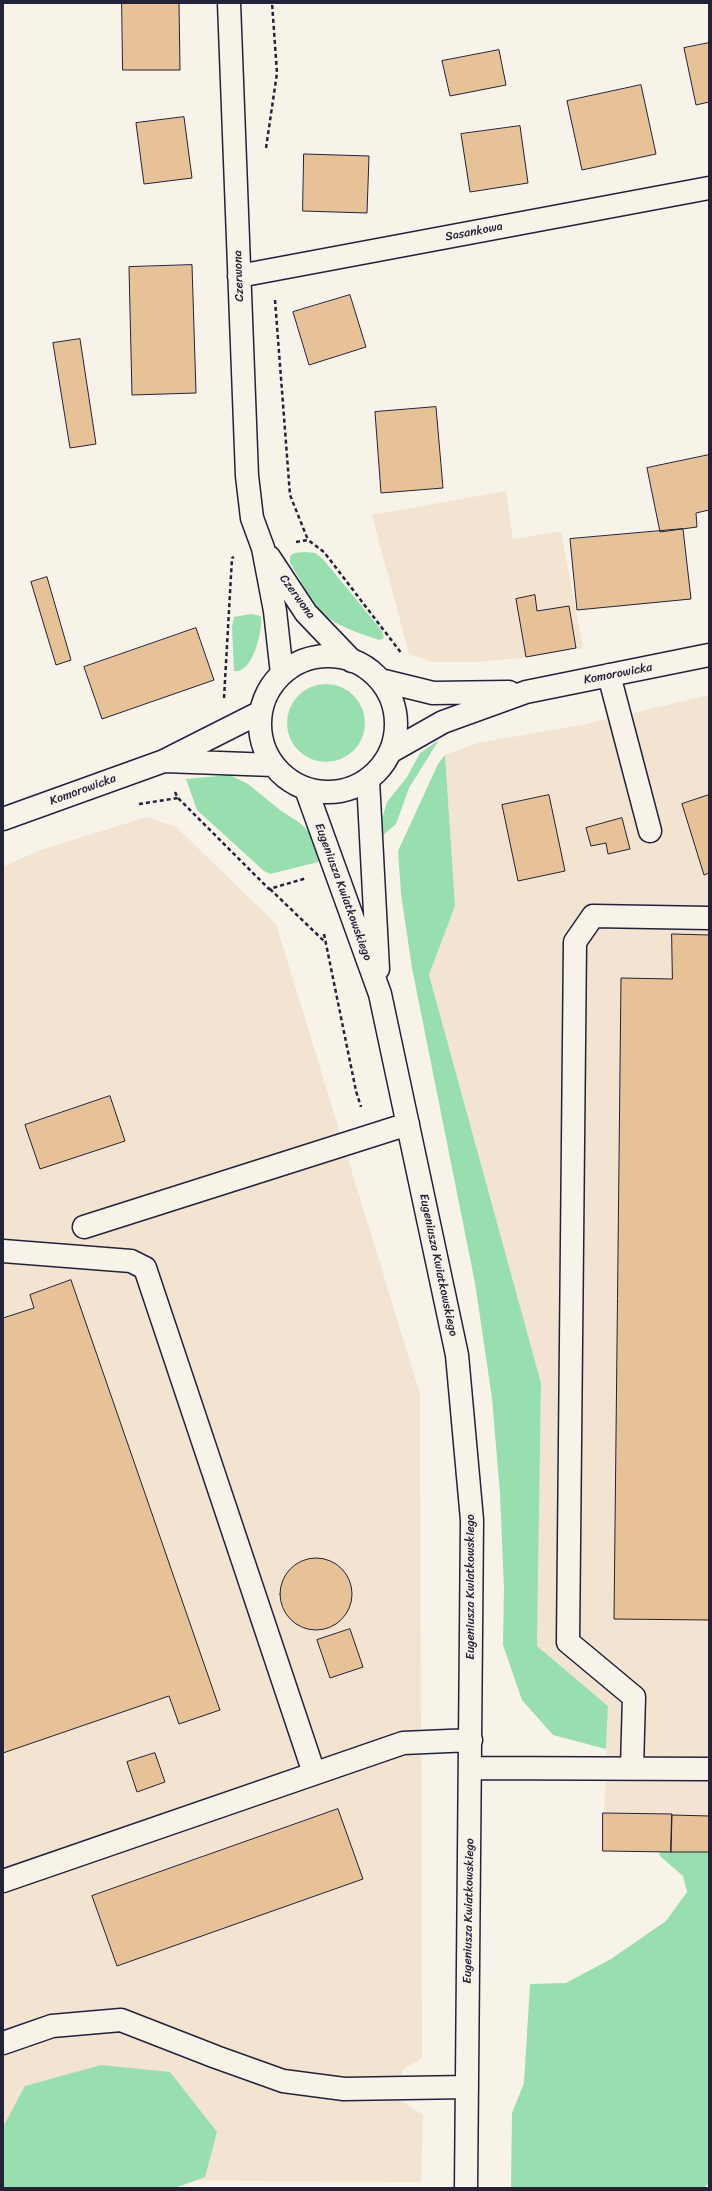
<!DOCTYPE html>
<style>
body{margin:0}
#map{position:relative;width:712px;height:2191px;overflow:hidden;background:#f7f3e8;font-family:Sriracha,sans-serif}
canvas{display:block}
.frame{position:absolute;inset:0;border:4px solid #22223b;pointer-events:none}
</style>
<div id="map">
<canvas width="712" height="2191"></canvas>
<div class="frame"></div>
</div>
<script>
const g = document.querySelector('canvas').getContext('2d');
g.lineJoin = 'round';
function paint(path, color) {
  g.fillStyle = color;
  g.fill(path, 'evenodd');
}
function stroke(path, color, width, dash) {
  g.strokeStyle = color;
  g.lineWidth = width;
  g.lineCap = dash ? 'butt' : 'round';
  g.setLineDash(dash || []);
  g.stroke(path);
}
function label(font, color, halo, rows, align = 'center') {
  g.font = font + ' Sriracha,sans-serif';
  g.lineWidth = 3;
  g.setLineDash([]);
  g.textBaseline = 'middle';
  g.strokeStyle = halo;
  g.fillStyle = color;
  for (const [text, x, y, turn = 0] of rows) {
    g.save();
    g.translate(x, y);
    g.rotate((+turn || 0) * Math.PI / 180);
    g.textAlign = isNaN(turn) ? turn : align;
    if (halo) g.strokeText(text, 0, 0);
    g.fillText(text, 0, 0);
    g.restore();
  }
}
const built = new Path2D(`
 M506,491L513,539L561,531L583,648L522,658L474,662H432L409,654L372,515Z
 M709,695V1852L603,1851L608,1706L537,1646L541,1383L429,975L455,906L445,755L478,743L586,724Z
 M147,817L176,827L276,924L420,1394L422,2058L402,2070L401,2100L423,2115L421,2182L3,2179V867L40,850Z`);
const green = new Path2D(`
 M305,552L315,553L323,559L382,631L384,638L379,640C362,634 342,628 327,617C311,604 301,580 290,563V556L294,553Z
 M251,614L261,616C263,630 253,674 234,671L232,627L234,617Z
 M287 723a39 39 0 1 1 78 0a39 39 0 1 1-78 0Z
 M439,740L409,788L396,824L382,836V819L387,802L407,777L420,753Z
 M445,755L455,906L429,975L541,1383L537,1646L608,1706L606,1749L553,1735L522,1700L503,1645L504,1588L500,1494L492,1398L475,1283L412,968L401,894L398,851L438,764Z
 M230,775L248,784L280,810L300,823L310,833L322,861L270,874L264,871L197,810L186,779Z
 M659,1852H709V2183L704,2188H511L512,2113L524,2083L530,1984L566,1983L611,1959L666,1921L687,1892L683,1876L660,1856Z
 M101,2065L170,2072L217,2132L205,2177L175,2188H3V2127L25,2086Z`);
const building = new Path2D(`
 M122,3H179L180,70H123Z
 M709,43V102L696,105L684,48Z
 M499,50L506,85L450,96L442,61Z
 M641,85L656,154L582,170L567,101Z
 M184,117L192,178L144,184L136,123Z
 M520,126L528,183L470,192L461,134Z
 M304,154L369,156L367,213L303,211Z
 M192,265L196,393L132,395L129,267Z
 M350,295L366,347L309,365L293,312Z
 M80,339L96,444L70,448L53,343Z
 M436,407L443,488L381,493L375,412Z
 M709,455V510L696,513L697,527L660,532L647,468Z
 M683,529L691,599L577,610L570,539Z
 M47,577L71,660L56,665L31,582Z
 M535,595L537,611L569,606L576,648L526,657L516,599Z
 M196,628L214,680L102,719L84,667Z
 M549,795L565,871L518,881L502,805Z
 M709,795V873L704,875L682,804Z
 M622,818L630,849L608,854L606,843L591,846L586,828Z
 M672,934L709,935V1620L614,1619L621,978L672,979Z
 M110,1096L125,1141L40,1169L25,1125Z
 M71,1280L220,1710L179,1724L169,1696L3,1753V1318L34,1308L30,1295Z
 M280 1594a36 36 0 1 1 72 0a36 36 0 1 1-72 0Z
 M350,1629L363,1667L330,1678L317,1640Z
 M155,1753L165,1782L137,1792L127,1762Z
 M338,1809L363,1879L117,1966L92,1896Z
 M603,1813L672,1814L671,1852L603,1851Z
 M672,1815L709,1816V1852H671Z`);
const path = new Path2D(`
 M266,148L277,73L272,3
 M275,300L290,495L308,540
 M296,542L308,540L324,552L402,654
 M224,698L232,558L234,557
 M175,792L178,798L269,889L307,878
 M139,804L178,798
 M270,889L325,942
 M324,934L356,1091L361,1107`);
const minor = new Path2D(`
 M229,3L247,476L252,518L263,548L275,611L282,674
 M239,276L709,188
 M269,557L306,613L352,661
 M260 724a68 68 0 1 1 136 0a68 68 0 1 1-136 0Z
 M609,675L650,831
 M380,680L433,693L509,692
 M390,752L443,722L526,692L709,655
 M165,761L273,765
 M368,780L378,969
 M306,789L380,994L457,1355L472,1520L466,2188
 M3,819L164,761L261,712
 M84,1227L408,1124
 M3,1251L131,1261L145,1268L314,1773
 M471,1768L709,1769
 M632,1768L634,1697L568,1642L575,942L593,916L709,918
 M3,1881L403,1743L471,1740
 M3,2043L52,2026L121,2020L216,2057L283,2081L344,2089L467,2087`);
const streetNames = [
 ["Sasankowa",474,232,-11],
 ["Czerwona",239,276,-92],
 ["Czerwona",297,597,54],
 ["Komorowicka",618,674,-11],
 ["Komorowicka",83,790,-20],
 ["Eugeniusza Kwiatkowskiego",343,892,70],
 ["Eugeniusza Kwiatkowskiego",438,1265,78],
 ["Eugeniusza Kwiatkowskiego",471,1587,-90],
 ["Eugeniusza Kwiatkowskiego",469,1911,-89]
];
paint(built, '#f2e4d0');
paint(green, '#97dfae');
paint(building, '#e7c297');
stroke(building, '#22223b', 1);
stroke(minor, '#22223b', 25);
stroke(path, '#22223b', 2.5, [4, 3]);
stroke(minor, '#f7f3e8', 22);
label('12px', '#22223b', '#f7f3e8', streetNames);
</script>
